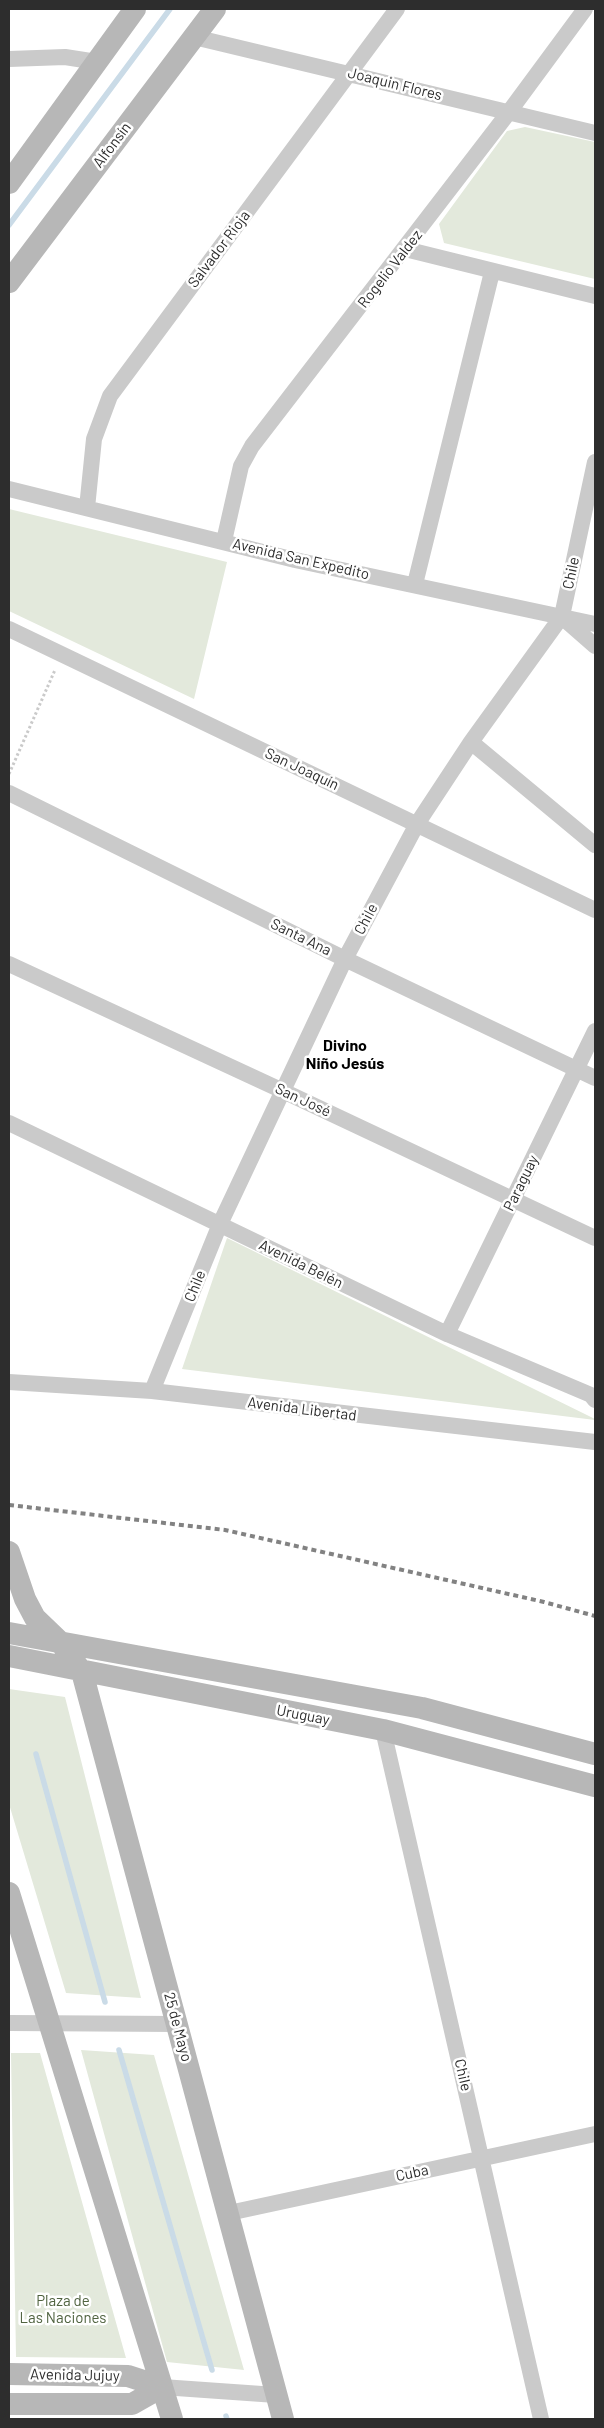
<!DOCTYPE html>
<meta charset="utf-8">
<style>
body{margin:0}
#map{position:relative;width:604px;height:2428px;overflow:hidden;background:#fff;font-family:Barlow,sans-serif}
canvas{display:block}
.frame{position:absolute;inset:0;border:10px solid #2d2d2d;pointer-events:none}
</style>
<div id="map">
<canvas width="604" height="2428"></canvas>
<div class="frame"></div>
</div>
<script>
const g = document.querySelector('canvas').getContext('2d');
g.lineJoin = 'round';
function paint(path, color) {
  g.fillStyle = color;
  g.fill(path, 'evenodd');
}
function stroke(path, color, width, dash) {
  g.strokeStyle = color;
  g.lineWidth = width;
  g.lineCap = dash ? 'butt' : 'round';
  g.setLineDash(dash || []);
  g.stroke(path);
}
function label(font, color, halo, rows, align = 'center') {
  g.font = font + ' Barlow,sans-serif';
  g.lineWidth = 5;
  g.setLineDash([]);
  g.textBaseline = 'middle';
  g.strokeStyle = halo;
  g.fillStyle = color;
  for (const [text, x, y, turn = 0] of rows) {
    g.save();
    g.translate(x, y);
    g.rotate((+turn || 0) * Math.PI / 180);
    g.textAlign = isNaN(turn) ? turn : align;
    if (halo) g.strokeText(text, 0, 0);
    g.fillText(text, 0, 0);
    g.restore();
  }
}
const green = new Path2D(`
 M525,127L595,142V279L444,243L439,224L507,131Z
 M9,509L227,562L194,699L9,611Z
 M227,1238L595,1419V1420L182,1369Z
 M9,1689L65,1697L141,1998L66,1993L9,1804Z
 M81,2050L154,2055L244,2370L167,2362Z
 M11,2053H40L126,2358L16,2357Z`);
const stream = new Path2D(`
 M9,225L170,9
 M36,1754L105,2002
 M119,2050L212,2370
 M226,2416L227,2419`);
const path = new Path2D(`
 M9,774L55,670`);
const street = new Path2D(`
 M194,37L595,133
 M9,59L65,57L97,62
 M405,249L595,296
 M9,489L295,560L595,624
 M87,508L94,439L110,396L397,9
 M224,541L241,466L252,446L509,112L585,9
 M415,584L492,272
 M563,618L595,646
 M9,629L595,910
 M471,742L595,845
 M9,793L345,959L595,1078
 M9,964L283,1091L595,1238
 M9,1123L447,1334L591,1395L595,1400
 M447,1334L595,1031
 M9,1382L152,1391L595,1442
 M152,1391L220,1224L345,959L417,824L471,742L562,616L595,462
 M383,1730L541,2419
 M9,2023L177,2024
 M229,2213L595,2134
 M162,2387L276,2395`);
const secondary = new Path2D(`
 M9,183L135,9
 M9,282L215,9
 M9,1552L25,1599L35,1618L60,1642L82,1672L283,2419
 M9,1633L422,1708L595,1754
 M9,1656L383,1730L595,1786
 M9,1893L172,2419
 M9,2374L128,2376L162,2387
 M9,2404H132L162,2387`);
const rail = new Path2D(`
 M9,1505L225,1530L544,1602L595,1616`);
const streetNames = [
 ["Joaquin Flores",395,84,14],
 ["Alfonsín",112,145,-53],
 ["Salvador Rioja",219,249,-53],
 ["Rogelio Valdez",390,269,-52],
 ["Avenida San Expedito",301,559,13],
 ["Chile",571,573,-78],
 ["San Joaquín",302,769,25],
 ["Chile",366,919,-62],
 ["Santa Ana",301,937,26],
 ["San José",303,1100,25],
 ["Paraguay",521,1183,-64],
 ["Avenida Belén",301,1264,26],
 ["Chile",195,1286,-68],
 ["Avenida Libertad",302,1409,7],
 ["Uruguay",303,1715,11],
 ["25 de Mayo",178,2027,75],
 ["Chile",463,2075,77],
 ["Cuba",412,2173,-12],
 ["Avenida Jujuy",75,2375,1]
];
const parkNames = [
 ["Plaza de",63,2301],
 ["Las Naciones",63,2318]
];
const neighbourhoodNames = [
 ["Divino",345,1046],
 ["Niño Jesús",345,1064]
];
paint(green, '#e3e9dc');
stroke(stream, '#cadbe7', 5.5);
stroke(path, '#cacaca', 3, [2.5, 2.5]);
stroke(street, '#cacaca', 16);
stroke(secondary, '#b7b7b7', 22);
stroke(rail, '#828282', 4, [5, 4]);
label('15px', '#2d2d2d', '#fff', streetNames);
label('15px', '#506340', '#fff', parkNames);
label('bold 16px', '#000', '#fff', neighbourhoodNames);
</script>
